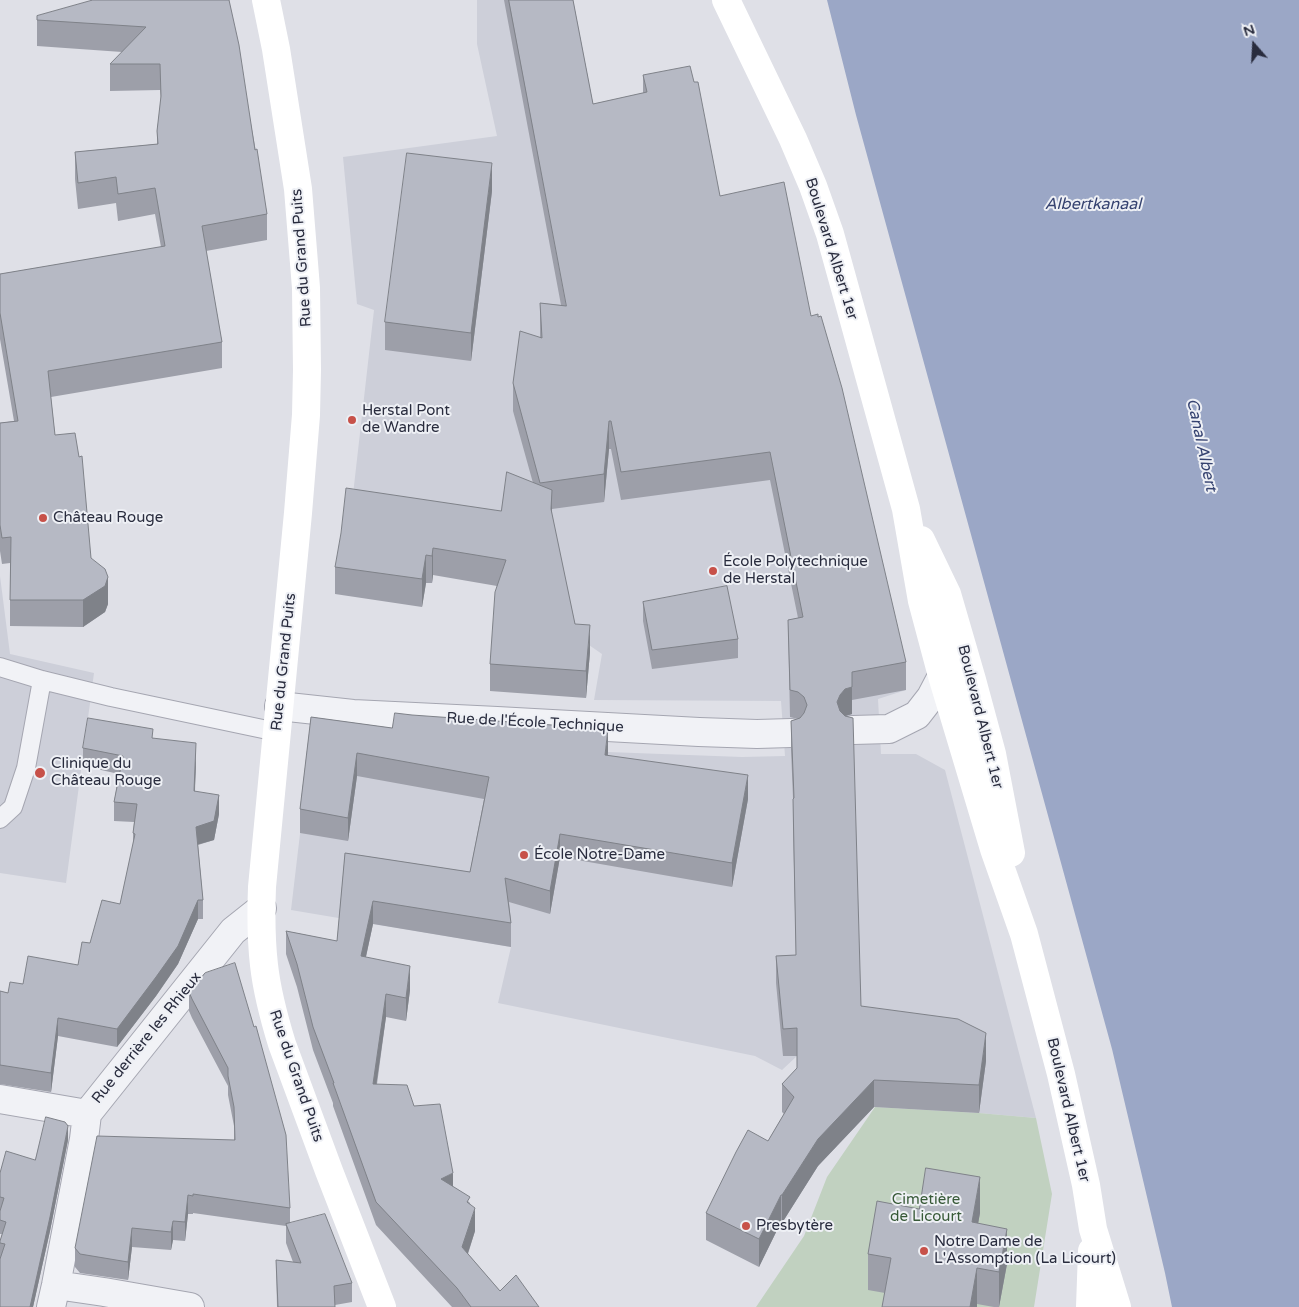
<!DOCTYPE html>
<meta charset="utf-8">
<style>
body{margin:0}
#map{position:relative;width:1299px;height:1307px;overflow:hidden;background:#dfe0e7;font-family:"Varela Round",sans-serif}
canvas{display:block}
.north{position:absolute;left:1229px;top:20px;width:50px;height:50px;-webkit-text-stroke:4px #eef0f5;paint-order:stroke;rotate:341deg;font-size:14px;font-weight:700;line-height:20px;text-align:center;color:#292c3e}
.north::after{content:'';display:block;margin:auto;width:18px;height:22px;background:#292c3e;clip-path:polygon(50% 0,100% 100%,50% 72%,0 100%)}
</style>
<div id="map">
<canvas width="1299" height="1307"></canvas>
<div class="north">N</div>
</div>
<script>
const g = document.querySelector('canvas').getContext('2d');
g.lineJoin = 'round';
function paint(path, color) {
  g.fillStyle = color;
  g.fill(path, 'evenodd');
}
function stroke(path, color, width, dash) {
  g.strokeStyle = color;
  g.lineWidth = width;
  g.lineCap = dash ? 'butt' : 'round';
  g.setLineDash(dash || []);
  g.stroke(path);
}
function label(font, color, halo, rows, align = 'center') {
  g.font = font + ' "Varela Round",sans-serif';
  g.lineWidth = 4;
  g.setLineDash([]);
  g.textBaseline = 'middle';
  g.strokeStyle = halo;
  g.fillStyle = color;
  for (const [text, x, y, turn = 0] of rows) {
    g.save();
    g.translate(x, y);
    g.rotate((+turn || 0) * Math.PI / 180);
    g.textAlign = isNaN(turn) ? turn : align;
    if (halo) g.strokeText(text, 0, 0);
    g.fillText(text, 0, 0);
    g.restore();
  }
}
const built = new Path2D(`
 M477,0H568L624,290L721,223L811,343L842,416L906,690L878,699L881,754H916L945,770L1036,1118L979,1113L875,1107L843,1097L797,1056L782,1070L755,1056L498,1003L511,947L291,910L313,724L608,752L742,757L785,756L781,701L594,700L602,654L570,632L547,594L351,512L374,310L357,304L343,157L497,136L477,44Z
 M0,576L10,654L94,673L66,883L0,873Z`);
const green = new Path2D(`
 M875,1107L979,1113L1036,1118L1052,1194L1034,1307H756L804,1236L827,1177Z`);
const water = new Path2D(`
 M827,0H1299V1307H1172L1165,1273L1112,1049L856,115Z`);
const lane = new Path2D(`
 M0,667L42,680L111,697L277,732
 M0,819L13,807L26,768L42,680`);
const street = new Path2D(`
 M279,706L353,714L497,721L699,732L757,734L791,733
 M853,730L889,729L917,715L931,697L942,676
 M0,1099L87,1114
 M56,1285L104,1292L190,1307
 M51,1307L56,1285L84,1139L87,1114L233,931L262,908`);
const secondary = new Path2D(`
 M266,0L276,49L298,189L306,288L307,370L306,415L298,513L262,887C261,913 261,939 264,965C267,992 274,1018 282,1044L329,1171L382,1307
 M726,0L793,139L813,186L830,234L906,509L922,601L942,676L994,849L1024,934L1061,1074L1086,1185L1093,1229L1117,1307
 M921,540L947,594L972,680L992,754L1011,853
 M1090,1307L1092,1251`);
const wall = new Path2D(`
 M91,0H229L267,214V240L206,251L222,342V368L51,397L55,435L91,558L108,604L105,612L83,627L10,626V563L2,564L0,551V423L14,421L0,339V274L161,247L155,214L118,221L116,203L78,209L75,179V152L157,144V131L161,100L160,90L110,91V64L122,52L37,46V16L91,1Z
 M504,0H573L593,104L643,93V75L694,82L720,196L811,316L906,662V690L852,700V714L846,716L861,1006L986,1061L979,1113L874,1107L818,1166L782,1223L781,1222L759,1267L706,1240V1213L768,1141L784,1114L782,1112V1084L797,1069V1056H783L776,983V956L796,955L793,826V798L791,749V721L798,719L790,717L788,620L798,618L770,480L621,500L611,449H609L604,502L552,509V516L575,624L590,652L586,698L490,691V664L497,586L433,575L432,583H426L422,607L335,594V567L501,511L533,483L513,411V383L540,337V303L561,305Z
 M492,191L471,361L385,350V322Z
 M643,602L738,639V658L652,669L643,621Z
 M311,717L392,728L608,752V756L748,799L732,887L560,857L550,914L509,902L511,923V947L373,924L366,957L410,990L406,1021L386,1017L377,1084L414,1106L453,1187L470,1203L475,1231L468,1254L500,1291L539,1307H452L376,1225L333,1106V1103L313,1050L297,987L286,954V931L337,941L345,853L470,872L484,799L357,776L348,841L300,833V809Z
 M153,738L196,762L195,791L219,814L214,840L198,845L203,900V919H198L178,964L156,996L117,1047L58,1036L51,1092L0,1084V991L8,993L23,984L78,965L90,943L120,904L133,845V833L134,822L114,821V802L119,774L83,766V748Z
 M205,973L290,1208V1223L352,1283V1302L335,1305V1307H277L276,1260L293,1262L286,1243V1226L193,1213V1214H188L185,1241L173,1240L171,1250L132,1247L128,1280L80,1273L75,1267V1248L234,1140V1126L228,1095V1086L192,1018L189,1011V992Z
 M68,1140L50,1231L33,1307H0V1241L2,1234H0V1173L35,1160Z
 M919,1209L980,1213L978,1223L1007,1264L999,1307H994L977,1304V1307H882L885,1293L868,1290V1254Z`);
const shadedWall = new Path2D(`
 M492,163V191L471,361V333Z
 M609,421V449L604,502V474Z
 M552,490V518L551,509Z
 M433,548V575L432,583V556Z
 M426,555V583L422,607V579Z
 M108,577V604L105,612L83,627V600Z
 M590,625V652L586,698V671Z
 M852,687V714L845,716L840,722L837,702L840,695L845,689Z
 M608,729V752L605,779V755Z
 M196,743V762L194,809V791Z
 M357,753V776L348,841V818Z
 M748,775V799L732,887V863Z
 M219,795V814L214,840L196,845V827Z
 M560,834V857L550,914V891Z
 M198,900V919L178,964L156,996L117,1047V1029Z
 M373,901V924L361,979V956Z
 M410,966V990L406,1021V998Z
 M386,994V1017L373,1107V1084Z
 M58,1018V1036L51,1092V1073Z
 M986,1033V1061L979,1113V1085Z
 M874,1080V1107L818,1166L782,1223V1195L818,1139Z
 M68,1126V1140L50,1231L33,1307H30Z
 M453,1173V1196L441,1179Z
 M980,1177V1213L972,1258V1222Z
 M188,1195V1214L185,1241V1222Z
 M781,1195V1222L759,1267V1239Z
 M475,1208V1231L462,1271V1247Z
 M173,1221V1240L171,1250V1232Z
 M132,1228V1247L128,1280V1262Z
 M1007,1229V1264L999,1307V1272Z
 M977,1268V1307H970Z`);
const building = new Path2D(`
 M93,0H229L239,45L255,150L257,149L267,214L202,226L222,342L48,371L55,435L75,433L79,457L82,456L91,558L105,569L108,577L105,586L83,600H10L11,537L2,538L0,525V423L18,421L0,313V274L165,246L155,188L118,194L116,177L78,183L75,152L158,144L157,131L161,96L160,64H110L146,27L37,20V16Z
 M509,0H573L593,104L647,92L643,75L690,66L694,82H698L720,196L784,182L811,316L818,314V317L821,316L842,388L906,662L852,672V687L845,689L840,695L837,702L840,711L845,716L853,718L861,1006L958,1019L986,1033L979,1085L874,1080L818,1139L782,1195H781L759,1239L706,1213L736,1152L748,1130L768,1141L794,1097L782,1084L797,1068V1028L783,1029L776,956L796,955L793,799L794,798L791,721L800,718L804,713L807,705L804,697L798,692L790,690L788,620L803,617L770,452L621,472L611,421H609L604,474L540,483L513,383L520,331L542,338L540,303L566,306Z
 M407,153L492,163L471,333L385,322Z
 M507,472L552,490L551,509L575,624L590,625L586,671L490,664L495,592L506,560L433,548L432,556L426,555L422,579L335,567L341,533L346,488L501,511Z
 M727,586L738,639L652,650L643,602Z
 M395,713L412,715L608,729L605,755L748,775L732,863L560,834L550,891L505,878L511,923L373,901L361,956L410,966L406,998L386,994L373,1084L407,1085L414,1106L440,1104L453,1173L441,1179L470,1197L467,1202L475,1208L462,1247L500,1291L516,1275L539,1307H471L457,1288L376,1202L333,1083H334L313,1027L297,964L286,931L337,941L345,853L470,872L489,777L357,753L348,818L300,809L311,717L392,728Z
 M88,718L153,729L152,738L196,743L194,791L219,795L214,821L196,827L203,900H198L178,946L156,977L117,1029L58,1018L51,1073L0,1065V991L8,993L10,982L23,984L28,956L78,965L82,942L90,943L102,900L120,904L135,834L133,833L137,804L114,802L123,756L83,748Z
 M235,963L254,1027L256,1026L286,1135L290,1208L193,1194V1196L188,1195L185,1222L173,1221L171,1232L132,1228L128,1262L80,1254L75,1248L97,1136L235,1140L234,1107L228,1076V1068L192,999L189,992L205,973Z
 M46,1117L65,1122L68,1126L50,1217L30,1307H0V1259L5,1244L0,1243V1241L6,1222L0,1220V1211L4,1198L0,1197V1173L6,1151L35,1160Z
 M926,1168L980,1177L972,1222L1007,1229L999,1272L977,1268L970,1307H882L891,1258L868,1254L877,1201L919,1209Z
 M325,1214L352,1283L334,1286L335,1307H278L276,1260L301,1263L286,1224Z`);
const markers = [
 [352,420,5,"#c75149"],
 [43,518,5,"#c75149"],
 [713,571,5,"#c75149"],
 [40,773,6,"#c75149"],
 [524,855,5,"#c75149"],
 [746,1226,5,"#c75149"],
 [924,1251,5,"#c75149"]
];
const streetNames = [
 ["Boulevard Albert 1er",831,249,73],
 ["Rue du Grand Puits",302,258,-94],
 ["Rue du Grand Puits",284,662,-84],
 ["Boulevard Albert 1er",980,717,76],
 ["Rue de l'École Technique",535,723,3],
 ["Rue derrière les Rhieux",147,1038,-51],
 ["Rue du Grand Puits",296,1076,71],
 ["Boulevard Albert 1er",1068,1110,77]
];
const poiNames = [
 ["Herstal Pont",362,411],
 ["de Wandre",362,428],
 ["Château Rouge",53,518],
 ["École Polytechnique",723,562],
 ["de Herstal",723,579],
 ["Clinique du",51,764],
 ["Château Rouge",51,781],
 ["École Notre-Dame",534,855],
 ["Presbytère",756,1226],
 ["Notre Dame de",934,1242],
 ["L'Assomption (La Licourt)",934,1259]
];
const parkNames = [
 ["Cimetière",926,1200],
 ["de Licourt",926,1217]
];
const waterNames = [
 ["Albertkanaal",1093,205],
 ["Canal Albert",1201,445,78]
];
paint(built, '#cdcfd9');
paint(green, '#c1d1c0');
paint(water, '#9ba7c6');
stroke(lane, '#a5a6b1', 20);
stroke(street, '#a5a6b1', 30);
stroke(lane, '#f1f2f6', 18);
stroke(street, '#f1f2f6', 28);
stroke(secondary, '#fff', 28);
paint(wall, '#9d9fa9');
paint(shadedWall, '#7f8289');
paint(building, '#b6b9c4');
stroke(building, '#7f8289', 1);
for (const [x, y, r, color] of markers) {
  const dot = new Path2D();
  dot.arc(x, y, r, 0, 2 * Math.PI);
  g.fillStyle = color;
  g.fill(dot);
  stroke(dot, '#eef0f5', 2);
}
label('15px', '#292c3e', '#eef0f5', streetNames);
label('15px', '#292c3e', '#eef0f5', poiNames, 'left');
label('15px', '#375937', '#eef0f5', parkNames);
label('italic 16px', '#354270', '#eef0f5', waterNames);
</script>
